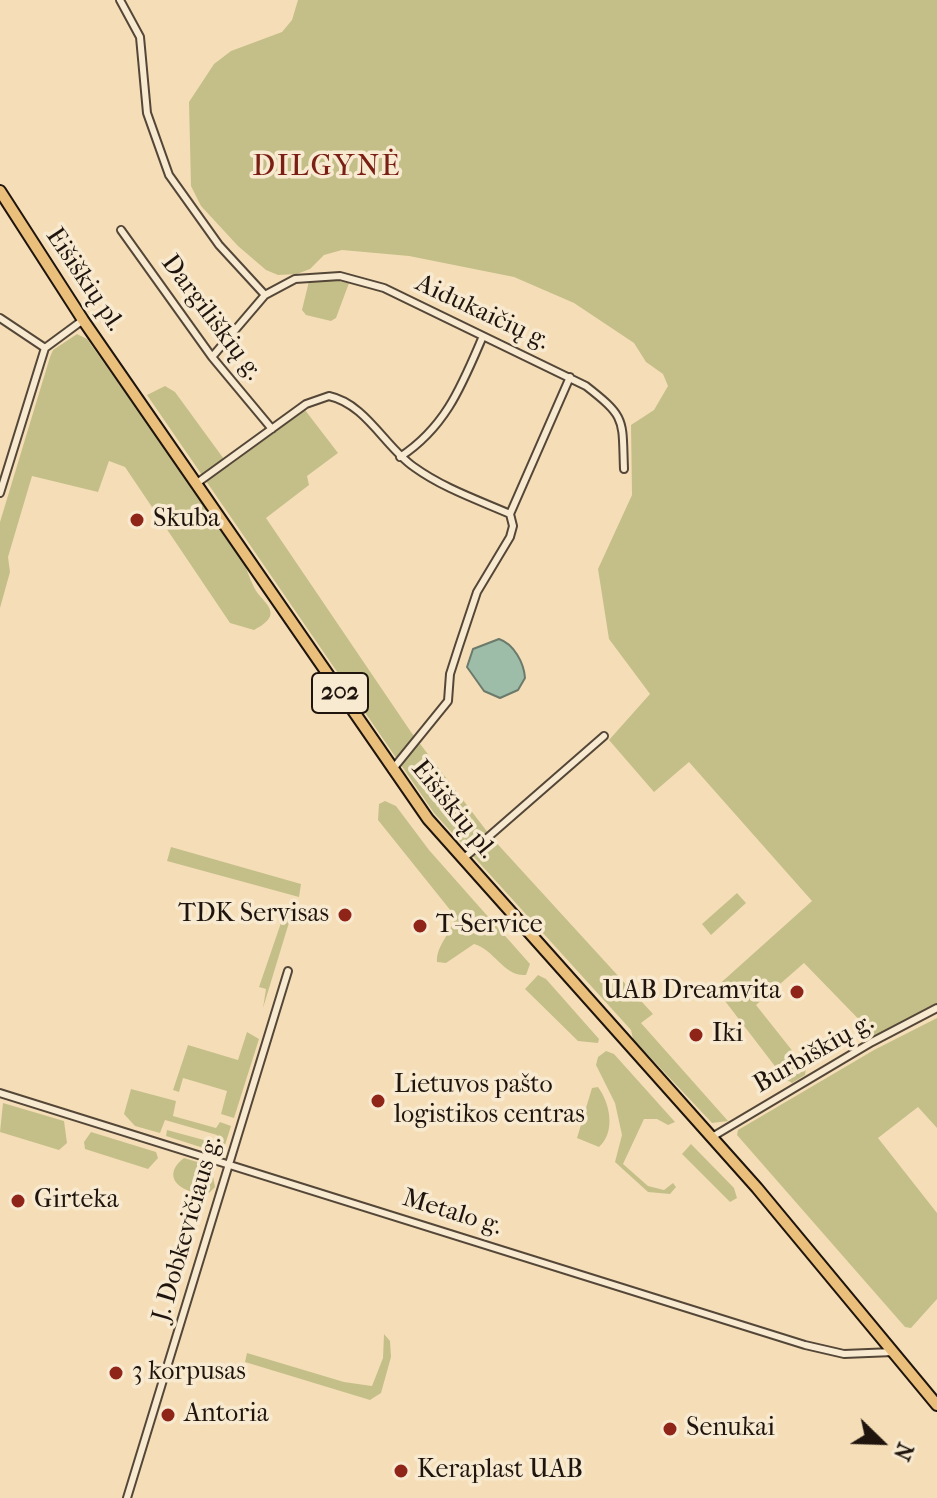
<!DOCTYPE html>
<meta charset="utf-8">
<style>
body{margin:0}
#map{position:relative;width:937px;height:1498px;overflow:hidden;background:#f5deb7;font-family:"IM FELL French Canon",serif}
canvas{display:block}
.north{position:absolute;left:841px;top:1402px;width:80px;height:80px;-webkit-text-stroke:6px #f8ead0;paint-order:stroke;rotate:113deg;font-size:22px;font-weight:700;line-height:32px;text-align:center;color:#1f150e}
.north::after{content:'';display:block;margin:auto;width:28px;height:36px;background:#1f150e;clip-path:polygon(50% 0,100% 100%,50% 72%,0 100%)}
</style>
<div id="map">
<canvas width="937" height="1498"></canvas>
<div class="north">N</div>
</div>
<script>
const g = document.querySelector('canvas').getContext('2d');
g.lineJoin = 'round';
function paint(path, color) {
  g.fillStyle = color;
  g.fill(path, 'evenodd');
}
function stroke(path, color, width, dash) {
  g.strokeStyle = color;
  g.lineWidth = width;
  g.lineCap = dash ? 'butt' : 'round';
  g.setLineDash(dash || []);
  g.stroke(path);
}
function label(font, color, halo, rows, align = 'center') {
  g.font = font + ' "IM FELL French Canon",serif';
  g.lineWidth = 7;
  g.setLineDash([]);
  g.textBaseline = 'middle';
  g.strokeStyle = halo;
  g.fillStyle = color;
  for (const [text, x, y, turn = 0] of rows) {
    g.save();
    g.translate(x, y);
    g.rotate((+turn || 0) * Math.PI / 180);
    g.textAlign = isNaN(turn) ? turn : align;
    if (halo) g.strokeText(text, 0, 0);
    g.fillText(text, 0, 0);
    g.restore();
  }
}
const green = new Path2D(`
 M298,0H937V1004L875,1036L804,963L756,1005L806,1068L805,1075L792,1083L784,1078L715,988L812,901L689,762L654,792L609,740L650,694L609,639L598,569L632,495L631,425L654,410L668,386L663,374L646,362L634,343L574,303L514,277L409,256L342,250L324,255L310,269L297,274L278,275L266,270L238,246L201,206L191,186L189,102L214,64L231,51L282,32L292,20Z
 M325,278L349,283L336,318L331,321L306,315L302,310L309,281Z
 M77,334L87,339L244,561C246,568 250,579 253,585C259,602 289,612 254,630L230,623L125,467L109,461L98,492L32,476L8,557L10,572L0,608V522L50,357L53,350Z
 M165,386L175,392L229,466L305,410L338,453L307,476L309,485L266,518L411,732L492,838L653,1014L641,1023L728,1121L712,1123L633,1039L631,1030L434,813L147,395Z
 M385,801L396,806L429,850L530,964L526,975C504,977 495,950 474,944L446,963L437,962C436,945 452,933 455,916L378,820L379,804Z
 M171,847L301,884L299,897L167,861Z
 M737,893L746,903L711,935L702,924Z
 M284,914L291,916L263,1008L266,989L259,987Z
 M538,975L546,979L599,1039L598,1043L578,1041L525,989Z
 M937,1018V1128L918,1107L878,1138L937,1213V1299L911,1328L905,1327L737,1135L738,1130L874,1050Z
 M247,1032L259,1039L234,1118L221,1114L227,1091L183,1078L179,1092L173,1090L188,1045L238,1060Z
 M606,1051L614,1054L675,1122L668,1125L657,1119H644L623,1164L648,1186L664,1190L673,1183L676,1187L670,1194L648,1192L615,1162L622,1135L615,1103L596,1065L598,1057Z
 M598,1087C610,1103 616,1132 599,1147L577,1138L592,1088Z
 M131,1089L176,1101L173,1116L216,1128L220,1122L231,1126L225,1145L216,1152L166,1136L167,1130L215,1143L217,1135L165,1120L160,1133L135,1126L124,1114Z
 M3,1103L64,1121L67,1143L59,1150L0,1132Z
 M91,1132L156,1152L158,1158L148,1169L85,1149L84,1142Z
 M691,1144L734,1188L737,1198L730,1202L682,1154Z
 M184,1158L211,1166L215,1187L209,1193C187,1196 157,1179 184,1158Z
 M384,1334L390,1341L391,1357L381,1393L370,1400L245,1362L247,1353L344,1382L372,1386L383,1358Z`);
const water = new Path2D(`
 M499,639C514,644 524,663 525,678L518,690L500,698L484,691L467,667L473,649Z`);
const street = new Path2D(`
 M120,0L140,37L147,113L169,175L219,245L265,295
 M121,230L212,357L272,429
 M0,318L45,348
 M212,357L265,295L295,279L340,276L384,288L586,386C627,418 622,419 624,469
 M400,457C446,427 462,385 483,336
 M197,483L306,404L329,396C366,404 385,447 414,467C443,488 478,500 510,514L570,377
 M0,493L45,348L83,320
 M392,770L448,701L450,674L459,646L477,592L510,537L513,526L510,514
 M463,859L604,736
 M0,1093L805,1345L844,1354L893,1352
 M712,1137L872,1042L937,1008
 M127,1498L288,971`);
const primary = new Path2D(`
 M0,191L83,320L428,819L757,1188L937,1405`);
const markers = [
 [137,520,8,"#8f2418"],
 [345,915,8,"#8f2418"],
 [420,926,8,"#8f2418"],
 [797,992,8,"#8f2418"],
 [696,1035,8,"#8f2418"],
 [378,1101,8,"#8f2418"],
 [18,1201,8,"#8f2418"],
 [116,1373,8,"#8f2418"],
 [168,1415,8,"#8f2418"],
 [670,1429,8,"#8f2418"],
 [401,1471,8,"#8f2418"]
];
const shields = [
 [340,693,56]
];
const shieldNames = [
 ["202",340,693]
];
const streetNames = [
 ["Eišiškių pl.",84,280,56],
 ["Aidukaičių g.",482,313,25],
 ["Dargiliškių g.",211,318,53],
 ["Eišiškių pl.",453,810,51],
 ["Burbiškių g.",814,1054,-30],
 ["Metalo g.",452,1213,17],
 ["J. Dobkevičiaus g.",188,1229,-74]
];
const poiNames = [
 ["Skuba",153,520],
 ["TDK Servisas",329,915,"right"],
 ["T-Service",436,926],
 ["UAB Dreamvita",781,992,"right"],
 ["Iki",712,1035],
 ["Lietuvos pašto",394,1086],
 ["logistikos centras",394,1116],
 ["Girteka",34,1201],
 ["3 korpusas",132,1373],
 ["Antoria",184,1415],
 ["Senukai",686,1429],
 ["Keraplast UAB",417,1471]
];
const quarterNames = [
 ["DILGYNĖ",327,168]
];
paint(green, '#c4bf89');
paint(water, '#9dbda9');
stroke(water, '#6b7a6b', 2);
stroke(street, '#544738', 10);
stroke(primary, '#1f150e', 14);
stroke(street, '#f8ead0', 6);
stroke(primary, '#eabf7c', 10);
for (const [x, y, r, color] of markers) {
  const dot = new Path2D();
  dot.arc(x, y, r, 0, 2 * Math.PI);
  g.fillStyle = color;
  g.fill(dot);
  stroke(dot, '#f8ead0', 3);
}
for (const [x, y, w] of shields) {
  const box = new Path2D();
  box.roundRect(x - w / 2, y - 20, w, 40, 6);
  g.fillStyle = '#f8ead0';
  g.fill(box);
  stroke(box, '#1f150e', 2);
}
label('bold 24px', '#1f150e', null, shieldNames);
label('26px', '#1f150e', '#f8ead0', streetNames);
label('26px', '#1f150e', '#f8ead0', poiNames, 'left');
g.letterSpacing = '2px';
label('30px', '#7a1f14', '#f8ead0', quarterNames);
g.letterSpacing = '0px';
</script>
